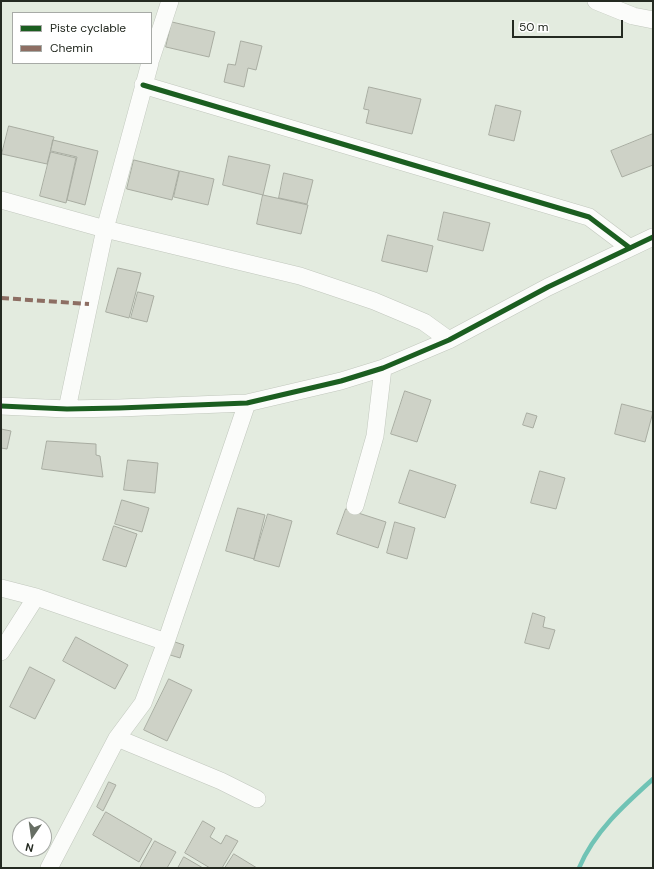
<!DOCTYPE html>
<style>
body{margin:0}
#map{position:relative;width:654px;height:869px;overflow:hidden;background:#e3ebdf;font-family:"DM Sans",sans-serif}
canvas{display:block}
.frame{position:absolute;inset:0;border:2px solid #242a21;pointer-events:none}
.legend{position:absolute;left:12px;top:12px;width:140px;height:52px;box-sizing:border-box;background:#fff;border:1px solid #a7aaa6;margin:0;padding:5px 7px;list-style:none;font-size:12px;color:#242a21}
.legend li{display:flex;align-items:center;gap:8px;height:20px}
.legend b{width:20px;border:1px solid #a7aaa6}
.north{position:absolute;left:12px;top:817px;width:40px;height:40px;box-sizing:border-box;background:#fff;border:1px solid #a7aaa6;border-radius:50%;rotate:193deg;font-size:11px;font-weight:700;line-height:16px;text-align:center;color:#242a21}
.north::after{content:'';display:block;margin:auto;width:14px;height:18px;background:#676e64;clip-path:polygon(50% 0,100% 100%,50% 72%,0 100%)}
.scale{position:absolute;left:512px;top:20px;width:111px;height:18px;box-sizing:border-box;border:2px solid #242a21;border-top:0;padding-left:5px;font-size:12px;line-height:14px;white-space:nowrap;color:#242a21;-webkit-text-stroke:3px #fff;paint-order:stroke}
</style>
<div id="map">
<canvas width="654" height="869"></canvas>
<div class="frame"></div>
<ul class="legend">
<li><b style="height:5px;background:#1b5e20"></b>Piste cyclable</li>
<li><b style="height:5px;background:#8d6e63"></b>Chemin</li>
</ul>
<div class="north">N</div>
<div class="scale">50 m</div>
</div>
<script>
const g = document.querySelector('canvas').getContext('2d');
g.lineJoin = 'round';
function stroke(path, color, width, dash) {
  g.strokeStyle = color;
  g.lineWidth = width;
  g.lineCap = dash ? 'butt' : 'round';
  g.setLineDash(dash || []);
  g.stroke(path);
}
function paint(path, color) {
  g.fillStyle = color;
  g.fill(path, 'evenodd');
}
const stream = new Path2D(`
 M579,868C594,832 624,805 653,779`);
const building = new Path2D(`
 M172,22L215,32L209,57L166,47Z
 M241,41L262,46L256,70L248,68L244,87L224,82L228,64L235,65Z
 M369,87L421,99L412,134L366,123L369,110L364,109Z
 M496,105L521,111L514,141L489,135Z
 M9,126L54,137L47,164L2,154Z
 M653,134V165L622,177L611,151Z
 M53,140L98,151L85,205L67,200L77,157L51,151Z
 M51,152L76,158L66,203L40,196Z
 M229,156L270,165L263,195L223,185Z
 M134,160L179,171L172,200L127,189Z
 M180,171L214,179L208,205L174,197Z
 M284,173L313,180L307,204L279,198Z
 M263,195L308,205L301,234L257,224Z
 M444,212L490,223L483,251L438,240Z
 M388,235L433,246L427,272L382,261Z
 M118,268L141,273L129,318L106,312Z
 M138,292L154,296L147,322L131,318Z
 M405,391L431,400L417,442L391,434Z
 M622,404L653,412L645,442L615,434Z
 M527,413L537,416L533,428L523,425Z
 M1,429L11,431L7,449L1,448Z
 M47,441L96,444V455L100,456L103,477L42,469Z
 M128,460L158,463L155,493L124,490Z
 M410,470L456,485L445,518L399,503Z
 M540,471L565,478L556,509L531,503Z
 M122,500L149,508L142,532L115,524Z
 M238,508L265,515L254,559L226,551Z
 M346,509L386,522L378,548L337,534Z
 M268,514L292,521L279,567L254,560Z
 M395,522L415,528L407,559L387,553Z
 M114,526L137,534L126,567L103,560Z
 M533,613L545,617L543,627L555,630L549,649L525,643Z
 M76,637L128,665L115,689L63,661Z
 M172,641L184,645L180,658L167,654Z
 M30,667L55,680L35,719L10,707Z
 M169,679L192,690L167,741L144,730Z
 M109,782L116,785L103,811L97,807Z
 M106,812L152,839L139,862L93,835Z
 M203,821L215,828L210,837L221,844L226,835L238,841L222,868H210L185,853Z
 M155,841L176,852L167,868H140Z
 M234,854L257,868H225Z
 M184,857L203,868H178Z`);
const minor = new Path2D(`
 M596,1L633,16L653,20
 M151,59L170,1
 M143,85L589,217L630,248
 M1,200L105,229L300,276L374,301L424,322L449,340
 M1,406L67,409L119,408L247,403L341,381L383,368L449,340L548,287L653,237
 M67,409L105,229L150,63
 M355,506L375,436L383,368
 M1,588L36,597L166,642
 M1,652L36,597
 M117,738L221,781L257,799
 M49,868L117,738L143,703L166,642L247,403`);
const quiet = new Path2D(`
 M1,298L89,304`);
const cycleway = new Path2D(`
 M143,85L589,217L630,248
 M1,406L67,409L119,408L247,403L341,381L383,368L449,340L548,287L653,237`);
stroke(stream, '#70c3b5', 4.5);
paint(building, '#ced2c7');
stroke(building, '#a8aca1', 1);
stroke(minor, '#c1c7bd', 18);
stroke(minor, '#fbfcfa', 17);
stroke(quiet, '#8d6e63', 4, [8, 4]);
stroke(cycleway, '#1b5e20', 5);
</script>
